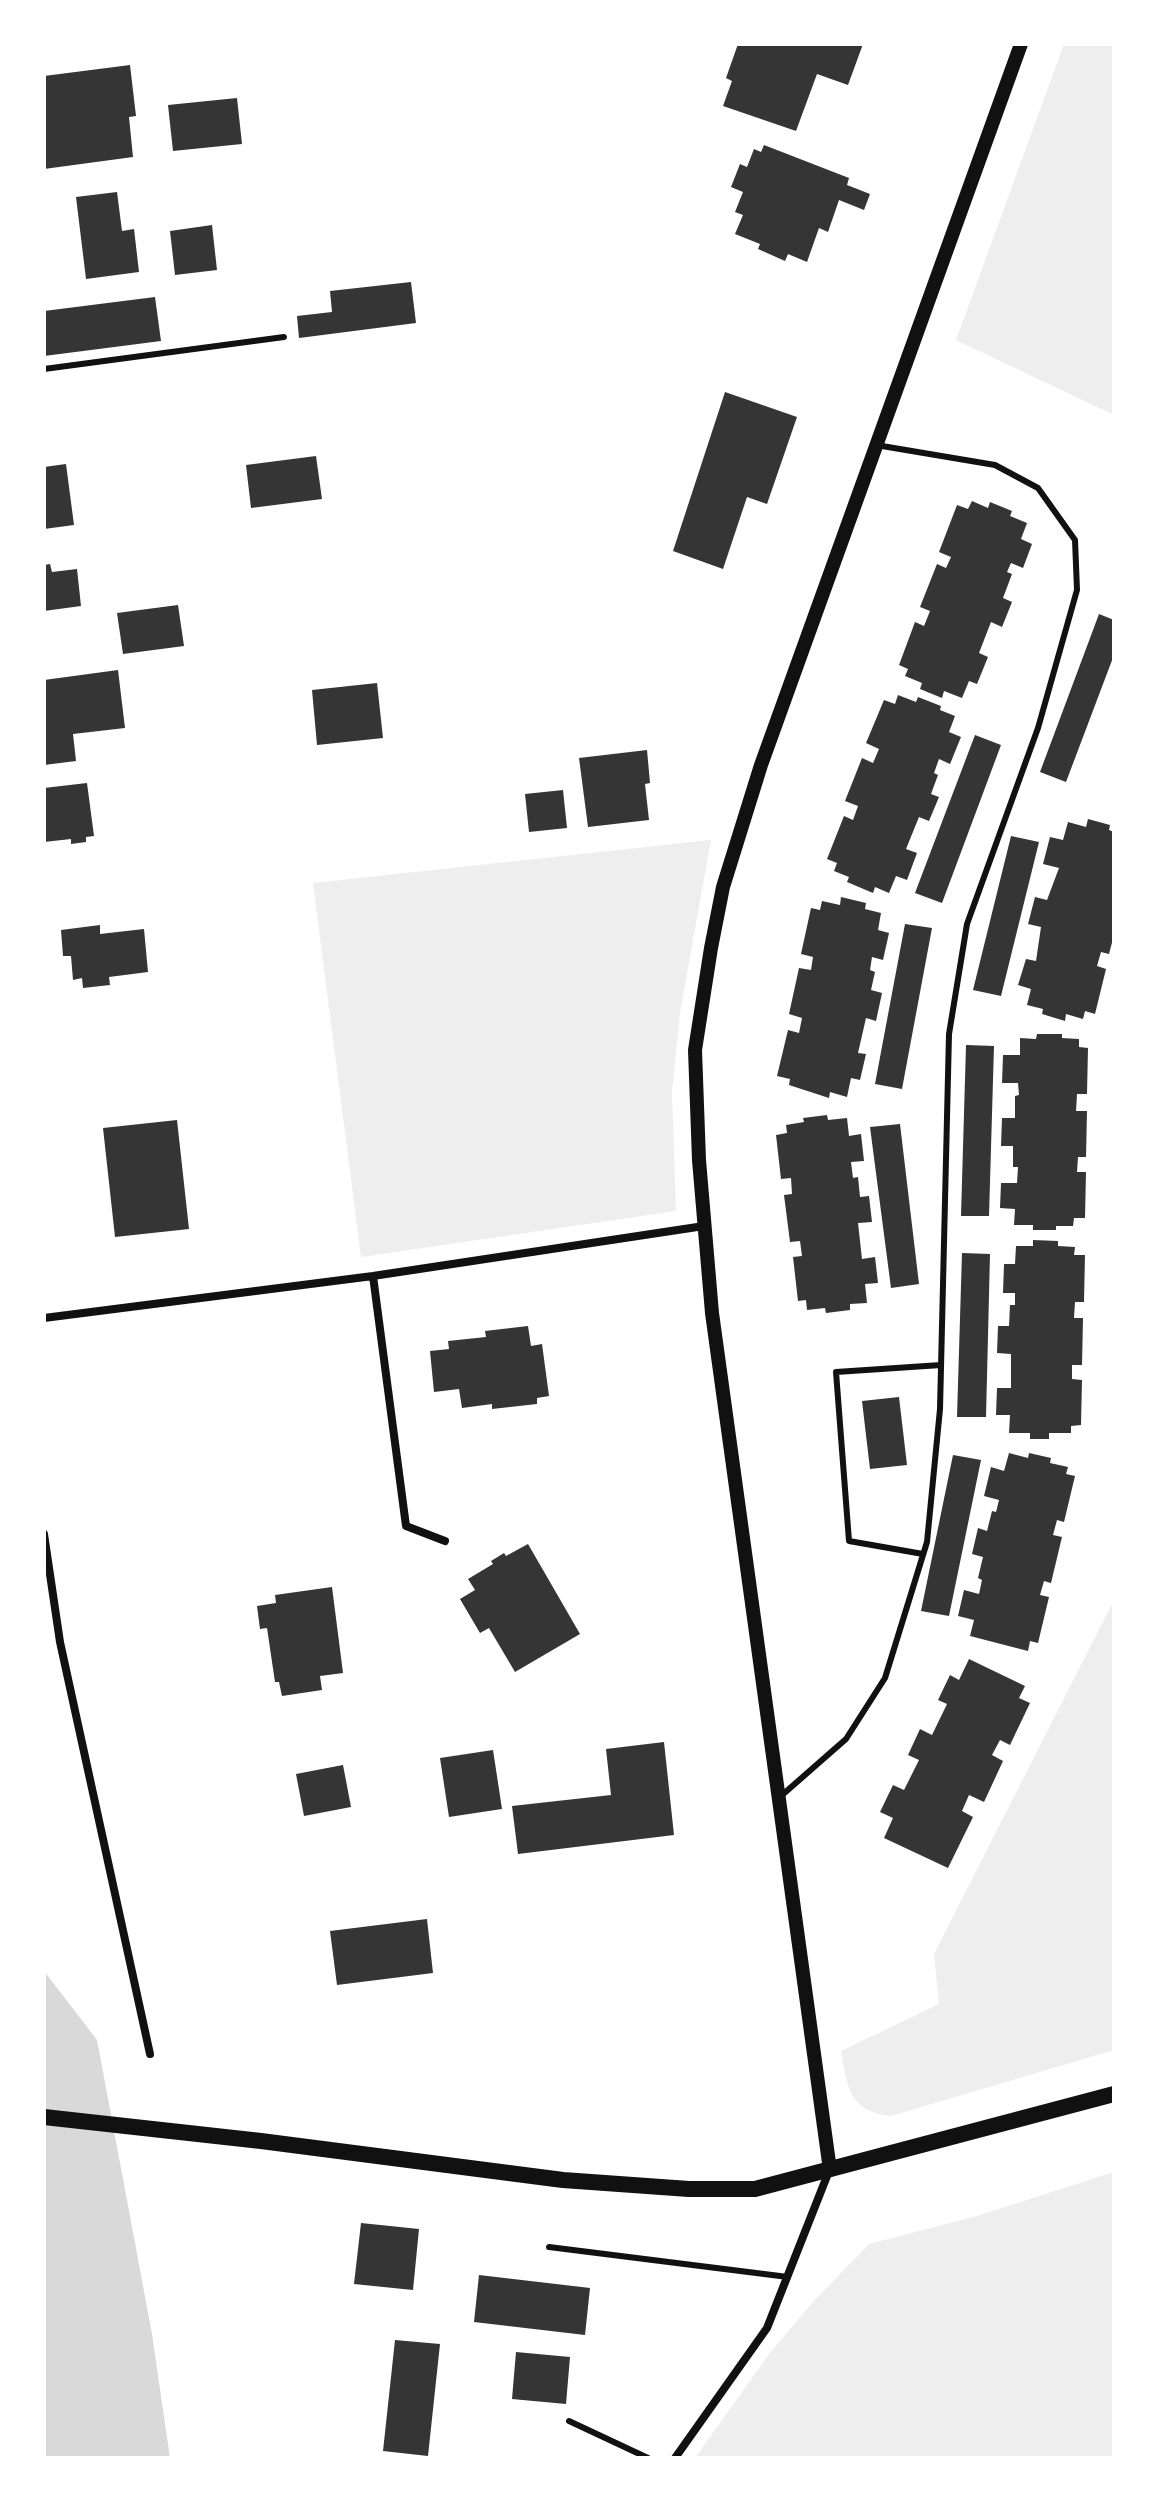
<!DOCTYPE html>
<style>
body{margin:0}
#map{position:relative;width:1158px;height:2502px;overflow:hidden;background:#fff;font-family:"Asap Condensed",sans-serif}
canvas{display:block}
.frame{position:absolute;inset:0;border:46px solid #fff;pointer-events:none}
</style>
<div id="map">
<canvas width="1158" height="2502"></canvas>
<div class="frame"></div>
</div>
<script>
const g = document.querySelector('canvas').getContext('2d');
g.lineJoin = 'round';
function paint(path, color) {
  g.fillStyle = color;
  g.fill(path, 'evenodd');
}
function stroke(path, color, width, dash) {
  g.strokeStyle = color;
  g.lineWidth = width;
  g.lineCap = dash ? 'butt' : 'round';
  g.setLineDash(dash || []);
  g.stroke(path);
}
const green = new Path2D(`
 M1064,44H1114V415L956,340Z
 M711,840L680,1013L672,1092L676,1211L361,1257L313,883Z
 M1114,1600V2050L891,2116C849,2112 847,2086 841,2051L939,2004L934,1954Z
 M1114,2172V2458H695L770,2353L812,2303L869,2244L977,2216Z`);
const water = new Path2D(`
 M44,1971L97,2040L152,2334L170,2458H44Z`);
const building = new Path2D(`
 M738,44H863L848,85L817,74L796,131L723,106L732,81L726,78Z
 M130,65L136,116L129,117L133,157L44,169V76Z
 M237,98L242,144L173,151L168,105Z
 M764,145L849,178L847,185L870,194L864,210L839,200L828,232L819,228L807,262L788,254L785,261L758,249L760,244L735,234L743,215L735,212L743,192L731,187L740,164L747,167L754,149L761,152Z
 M117,192L122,231L134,229L139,272L86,279L76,197Z
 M212,225L217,270L175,275L170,231Z
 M411,282L416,323L299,338L297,316L332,312L330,291Z
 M155,297L161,341L44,356V311Z
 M725,392L797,417L767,504L747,497L723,569L673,551Z
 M316,456L322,499L251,508L246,465Z
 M66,464L74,525L44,529V467Z
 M972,501L988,508L990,502L1012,511L1010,516L1027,523L1021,539L1032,544L1023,568L1011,563L1007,572L1012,574L1003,598L1012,602L1002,627L991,622L979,653L988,657L977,684L969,681L962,698L944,691L942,698L920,689L922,683L905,676L908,669L899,665L915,622L924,626L930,611L920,607L937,564L946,568L951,557L939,552L957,505L968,509Z
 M50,564L52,572L77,569L81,606L44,611V565Z
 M178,605L184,646L123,654L117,613Z
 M1099,614L1114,620V655L1066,782L1040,772Z
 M118,670L125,728L73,734L76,761L44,765V680Z
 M377,683L383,738L317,745L312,690Z
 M898,695L916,702L918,697L941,706L940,710L955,716L949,732L961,737L950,764L939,759L934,773L938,775L931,794L939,797L929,821L919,817L906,849L917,853L907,880L896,876L889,893L875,887L873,893L847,882L849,877L834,871L837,863L827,859L844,816L853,820L858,806L845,801L862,758L873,763L879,749L866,743L884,700L895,704Z
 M975,735L1001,745L942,903L915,893Z
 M647,750L650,783L645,784L649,820L588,827L579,758Z
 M87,783L94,836L86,837V842L71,844V839L44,842V788Z
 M563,790L567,828L529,832L525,794Z
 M1088,819L1110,825L1109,830L1114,832L1112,905H1114V935L1109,954L1101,952L1097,966L1106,969L1095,1014L1085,1011L1083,1019L1066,1014L1065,1021L1042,1014L1043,1009L1027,1005L1031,989L1018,985L1026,959L1036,961L1041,927L1028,924L1035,897L1047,900L1059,868L1043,864L1050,837L1063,840L1068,822L1086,827Z
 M1011,836L1039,842L1001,996L973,990Z
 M841,897L866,903L865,909L881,913L878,930L889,933L883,960L872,957L870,970L875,972L871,990L882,993L876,1021L866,1018L858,1053L866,1054L860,1080L851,1078L847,1097L830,1092L829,1098L789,1085L790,1079L777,1076L788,1030L799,1033L802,1018L789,1014L799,968L811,970L813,957L801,954L811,908L820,910L822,901L840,905Z
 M905,924L932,928L902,1089L875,1084Z
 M100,925V934L144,929L148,972L109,977L110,985L83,988L82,978L73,980L71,956H63L61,930Z
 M1037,1034H1062V1038L1079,1039V1047L1088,1048L1087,1094H1077L1076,1111H1087L1086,1157H1078L1077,1172H1086L1085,1218H1074L1073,1226H1056V1230H1033V1225H1014L1015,1209L1000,1208L1001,1183H1017L1018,1167H1013V1146H1001L1002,1118H1015V1096L1019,1095L1018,1083H1002L1003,1055H1020V1038L1036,1039Z
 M966,1045L994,1046L989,1216H961Z
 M827,1115L828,1120L847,1118L849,1136L861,1134L864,1161L851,1162L853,1178L858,1177L860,1197L869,1196L872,1222L858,1223L862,1259L875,1257L878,1283L865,1284L867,1303L850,1304V1310L826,1313L825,1308L807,1310L806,1300L798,1301L793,1257L802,1256L800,1241L790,1242L784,1195L792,1194L791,1178L781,1179L776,1135L787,1133L786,1125L804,1122L803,1118Z
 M177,1120L189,1229L115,1237L103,1128Z
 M900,1124L919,1284L891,1288L870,1127Z
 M1033,1240L1058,1241V1246L1075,1247L1074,1255H1085L1084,1302H1075L1074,1318H1083L1082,1365H1072V1379L1082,1380L1081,1425L1071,1426V1433H1049V1439H1030V1433H1009L1010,1415H996L997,1388H1011V1354L997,1353L998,1326H1009L1010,1305H1015V1293H1003L1004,1264H1015L1016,1246H1033Z
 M962,1253L990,1254L986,1417H957Z
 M528,1326L531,1346L542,1344L549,1396L537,1398V1404L492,1409V1404L462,1408L459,1389L434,1392L430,1351L449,1349L448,1341L486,1337L485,1331Z
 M899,1397L907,1465L870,1469L862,1401Z
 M1009,1453L1028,1458L1029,1453L1051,1458L1050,1463L1068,1467L1066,1474L1075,1476L1064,1522L1057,1520L1053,1535L1062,1537L1051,1583L1044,1581L1040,1595L1049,1597L1038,1643L1030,1641L1028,1651L970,1636L974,1620L958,1616L964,1590L979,1594L982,1580L978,1578L983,1557L972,1554L978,1528L987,1531L992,1511L996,1512L999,1500L984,1496L991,1467L1004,1471Z
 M953,1455L981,1460L949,1616L921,1611Z
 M528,1544L580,1634L515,1672L489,1628L480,1633L460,1599L475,1590L468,1579L493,1564L491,1561L504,1553L506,1556Z
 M332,1587L343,1673L320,1676L322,1690L282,1696L279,1682H275L267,1628L260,1629L257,1606L276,1603L275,1595Z
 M969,1659L1025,1686L1019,1698L1030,1703L1010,1745L1000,1740L992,1755L1003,1761L984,1802L969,1795L962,1811L973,1817L948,1868L884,1838L893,1818L880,1812L893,1785L904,1790L919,1760L908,1755L920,1729L932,1735L947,1704L938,1700L950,1675L959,1680Z
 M664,1742L674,1835L518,1854L512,1806L611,1795L606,1749Z
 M493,1750L502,1809L449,1817L440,1758Z
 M343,1765L351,1807L304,1816L296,1774Z
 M427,1919L433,1973L337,1985L330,1931Z
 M361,2223L419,2229L413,2290L354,2284Z
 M479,2275L590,2288L585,2335L474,2322Z
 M395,2340L440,2344L428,2456L383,2451Z
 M516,2352L570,2357L566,2404L512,2399Z`);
const service = new Path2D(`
 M44,369L284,337
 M923,1554L849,1541L836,1372L941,1365
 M781,1796L846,1739L885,1678L927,1542L940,1409L949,1034L967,924L1038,728L1077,590L1075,540L1038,488L995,465L876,445
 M549,2247L788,2277
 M569,2421L648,2458`);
const minor = new Path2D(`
 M373,1276L406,1526L445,1541
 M44,1318L373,1276L704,1226
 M44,1534L60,1642L150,2054
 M675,2458L767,2328L829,2171`);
const tertiary = new Path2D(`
 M830,2170L712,1313L699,1160L695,1050L711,948L723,887L761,765L1021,44`);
const secondary = new Path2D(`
 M44,2117L261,2141L563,2180L689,2189H755L1114,2094`);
paint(green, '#eee');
paint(water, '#d9d9d9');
paint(building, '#353535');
stroke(service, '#111', 6);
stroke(minor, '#111', 8);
stroke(tertiary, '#111', 14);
stroke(secondary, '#111', 16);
</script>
